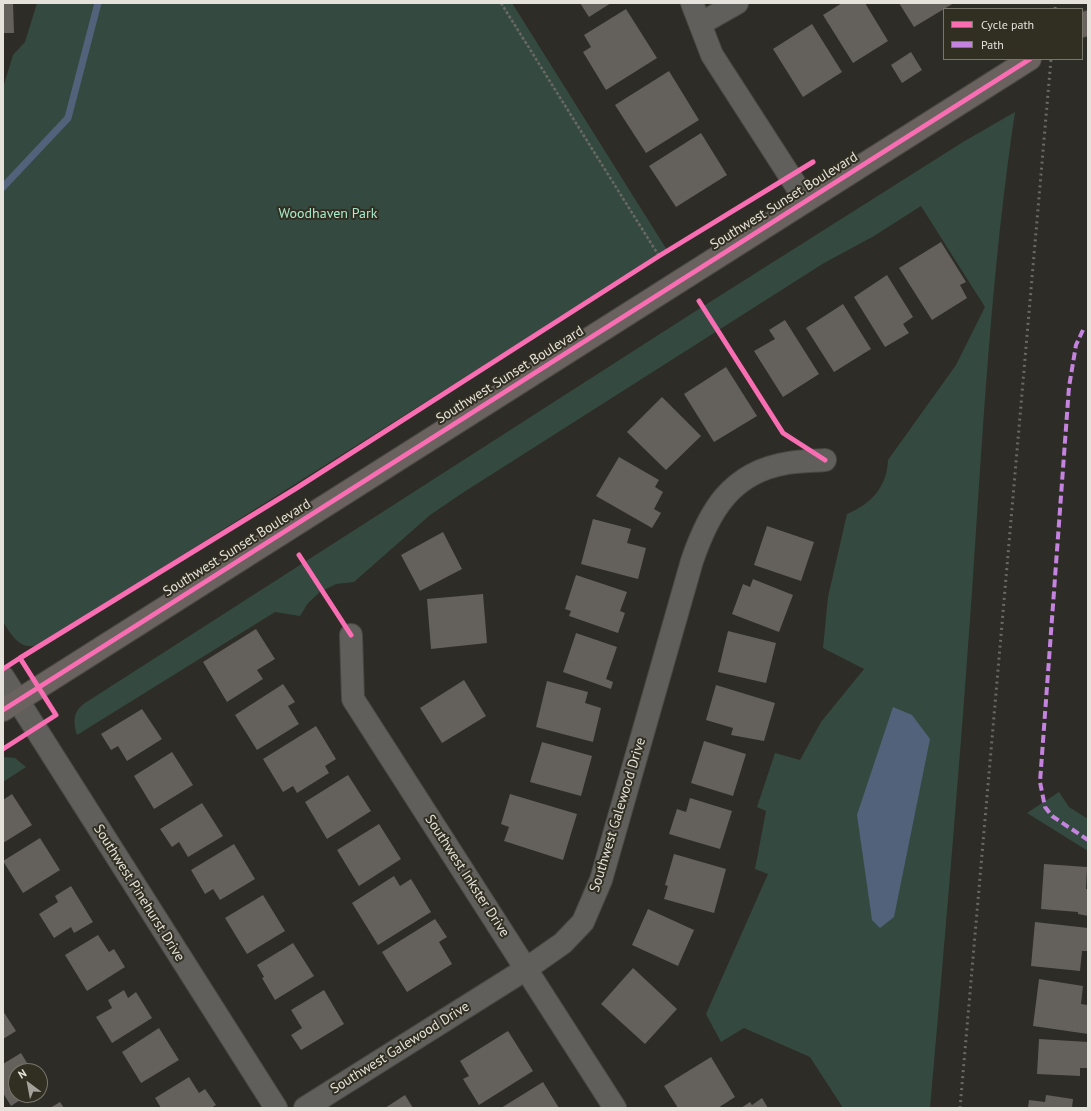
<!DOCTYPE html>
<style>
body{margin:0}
#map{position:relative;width:1091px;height:1111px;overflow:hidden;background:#2e2c26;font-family:"PT Sans",sans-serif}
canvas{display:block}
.frame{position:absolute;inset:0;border:4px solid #e5e2db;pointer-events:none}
.legend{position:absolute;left:943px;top:8px;width:140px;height:52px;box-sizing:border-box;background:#312e22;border:1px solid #79766c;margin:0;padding:5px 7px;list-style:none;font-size:12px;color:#e5e2db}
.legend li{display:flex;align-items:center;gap:8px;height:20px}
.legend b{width:20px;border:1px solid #79766c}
.north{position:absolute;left:8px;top:1063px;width:40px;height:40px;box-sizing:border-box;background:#312e22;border:1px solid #79766c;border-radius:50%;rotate:328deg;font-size:11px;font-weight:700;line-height:16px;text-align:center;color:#e5e2db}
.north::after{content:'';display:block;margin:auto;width:14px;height:18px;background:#a5a29c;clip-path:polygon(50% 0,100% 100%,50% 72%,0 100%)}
</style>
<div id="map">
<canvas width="1091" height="1111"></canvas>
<div class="frame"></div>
<ul class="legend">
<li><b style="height:5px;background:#f96db3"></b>Cycle path</li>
<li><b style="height:5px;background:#c483df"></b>Path</li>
</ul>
<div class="north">N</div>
</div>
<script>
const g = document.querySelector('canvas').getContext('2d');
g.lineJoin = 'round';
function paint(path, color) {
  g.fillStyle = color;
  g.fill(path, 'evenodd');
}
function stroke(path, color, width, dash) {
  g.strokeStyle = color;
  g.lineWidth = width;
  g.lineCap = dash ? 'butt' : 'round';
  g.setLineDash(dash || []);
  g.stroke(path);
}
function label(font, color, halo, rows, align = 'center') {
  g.font = font + ' "PT Sans",sans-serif';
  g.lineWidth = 4;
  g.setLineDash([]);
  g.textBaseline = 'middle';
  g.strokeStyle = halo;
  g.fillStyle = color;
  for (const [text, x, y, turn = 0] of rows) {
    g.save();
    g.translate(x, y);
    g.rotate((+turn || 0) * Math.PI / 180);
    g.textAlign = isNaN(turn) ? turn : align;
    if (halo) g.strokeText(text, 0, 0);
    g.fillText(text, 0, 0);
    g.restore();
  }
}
const green = new Path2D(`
 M37,3H512L667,250L41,644C21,652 13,637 3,622V88L13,55L25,42Z
 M1015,112C991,271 983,432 972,592C960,764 945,936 930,1108H843L810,1057L744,1028L721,1042L706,1014L768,874L755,869L766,811L757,807L775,753L800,760L821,722L864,669L823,648L828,597L847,514C871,504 887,487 888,460L956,365L985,307L921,206L874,236L824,263L464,492L430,515L354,582L336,584L320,592L308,603L300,616L275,612L77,735C73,722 73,711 85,703L691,314L963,142Z
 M3,757L15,758L26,767L3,782Z
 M1059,792L1069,807L1088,819V851L1027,813Z`);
const water = new Path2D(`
 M893,707L912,715L930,739L894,917L880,928L872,920L857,815Z`);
const stream = new Path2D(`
 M3,187L68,118L98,3`);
const building = new Path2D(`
 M3,3H13L14,33H3Z
 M580,3H611L589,17Z
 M842,3H865L888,41L853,63L823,15Z
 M899,3H954L914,27Z
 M626,9L657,58L606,90L583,52L591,47L584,35Z
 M812,24L842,72L803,97L773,49Z
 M911,52L922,70L902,83L891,65Z
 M669,71L699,120L646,153L615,105Z
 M701,133L727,175L676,207L649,166Z
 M941,242L966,282L960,285L967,298L932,320L899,268Z
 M887,275L913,317L903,324L909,333L885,347L854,297Z
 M843,304L871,349L834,372L806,328Z
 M785,320L819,374L783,397L754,351L775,339L769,330Z
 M726,367L757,416L714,442L684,394Z
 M662,397L701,436L666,470L627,432Z
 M619,457L659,480L655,487L663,492L654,509L661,513L652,528L596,496Z
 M593,519L631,529L627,543L646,548L638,579L581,564Z
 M767,526L814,542L801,581L754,565Z
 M443,532L462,569L420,591L401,555Z
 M576,575L627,592L620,611L625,613L618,633L569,616L571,611L565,609Z
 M753,579L793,595L779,632L732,614L743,584L750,587Z
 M483,594L487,643L431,649L427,599Z
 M256,629L275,659L257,670L263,679L227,702L203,662Z
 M728,631L776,643L766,683L718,672Z
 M576,633L617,647L606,679L613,682L611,689L563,672Z
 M464,680L486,716L442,743L420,708Z
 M547,681L588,692L585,703L601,708L593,742L536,727Z
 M283,684L295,702L288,706L299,724L257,750L235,715Z
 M716,685L775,703L764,741L731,735L733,728L706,720Z
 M142,709L162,739L127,761L118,746L111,750L101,734Z
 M316,726L336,759L325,766L329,773L297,793L293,786L283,792L263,759Z
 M704,741L746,754L733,796L691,783Z
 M542,742L592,756L581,796L530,782Z
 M172,752L193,785L154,809L134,776Z
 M348,775L371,811L327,839L305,802Z
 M12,794L32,825L3,843V800Z
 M510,794L577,814L563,860L504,841L509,827L501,824Z
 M690,798L732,811L720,849L669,834L677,809L686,812Z
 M202,803L223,836L188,857L179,842L172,847L160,829Z
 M379,824L401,859L359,886L337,850Z
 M40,838L60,870L23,893L3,861Z
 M234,844L255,879L220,900L213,889L205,894L191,870Z
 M674,854L726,869L714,913L664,899L668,886L665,885Z
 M1044,864L1087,867L1086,889H1088V916L1078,914V912L1041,909Z
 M394,876L400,886L411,879L431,912L378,945L352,903Z
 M71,886L93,922L74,933L71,927L54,938L39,914L58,902L55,896Z
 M263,895L285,931L247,954L225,918Z
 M648,909L694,930L678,966L632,945Z
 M435,919L447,937L439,942L452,964L407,992L382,952Z
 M1035,922L1088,928V951H1082L1080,971L1031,966Z
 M98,935L109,952L114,949L125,967L87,991L65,955Z
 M293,943L314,976L275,1000L262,978L264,977L257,965Z
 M633,968L677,1009L645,1044L601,1004Z
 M1039,979L1083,986L1081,1004L1088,1005V1034L1033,1026Z
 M124,990L128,998L136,992L152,1018L112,1043L96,1017L112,1008L108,1000Z
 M324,990L344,1024L301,1050L291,1035L302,1028L291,1010Z
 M3,1011L16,1031L3,1039Z
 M159,1028L179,1060L141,1083L122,1052Z
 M508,1031L533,1071L479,1105L463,1079L469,1076L460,1061Z
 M1039,1039L1088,1042V1068H1080V1076L1037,1074Z
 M21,1053L32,1071H16V1095H28L11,1106L3,1093V1064Z
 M711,1057L735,1097L718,1108H678L664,1086Z
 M189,1077L199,1093L205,1089L216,1105L211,1108H161L155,1098Z
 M543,1082L559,1108H501Z
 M405,1095L413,1108H385Z
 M1046,1095L1073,1099L1072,1108H1028L1029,1100L1045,1102Z
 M762,1098L768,1108H741L750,1102L752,1105Z
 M60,1102L64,1108H50Z`);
const path = new Path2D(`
 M501,3L659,256`);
const minor = new Path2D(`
 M692,3L712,55L806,201
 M700,24L737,3
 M351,635L353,699L615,1108
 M3,677L276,1108
 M305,1108L526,969L563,943L583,922L601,880L692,561C709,511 731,472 788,463C800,461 813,461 825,460`);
const major = new Path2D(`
 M1082,26L1088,22
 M3,710L1030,59`);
const rail = new Path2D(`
 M1055,9L1056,3
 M960,1108L1051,59`);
const quiet = new Path2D(`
 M1083,330L1076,345L1069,387L1040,782L1045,807L1052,816L1088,840`);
const cycleway = new Path2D(`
 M699,301L783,433L825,460
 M299,555L351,635
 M20,658L295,489L659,256L813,162
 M3,669L20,658L56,715L3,749
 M3,710L1030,59`);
const streetNames = [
 ["Southwest Sunset Boulevard",784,201,-32],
 ["Southwest Sunset Boulevard",510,375,-32],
 ["Southwest Sunset Boulevard",237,548,-32],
 ["Southwest Galewood Drive",618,815,-73],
 ["Southwest Inkster Drive",467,876,57],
 ["Southwest Pinehurst Drive",139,893,58],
 ["Southwest Galewood Drive",400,1048,-32]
];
const parkNames = [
 ["Woodhaven Park",328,214]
];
paint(green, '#344a40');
paint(water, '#51627a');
stroke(stream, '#51627a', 7);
paint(building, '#64615c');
stroke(minor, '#4b4944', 24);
stroke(major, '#4b4944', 24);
stroke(path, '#696863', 2.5, [3, 2]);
stroke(minor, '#605f5b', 22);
stroke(major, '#69625e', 22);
stroke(rail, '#6a6965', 3, [2, 4]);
stroke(quiet, '#c483df', 4, [8, 4]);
stroke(cycleway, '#f96db3', 5);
label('14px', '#e5e2db', '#312e22', streetNames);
label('14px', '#a8eacc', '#312e22', parkNames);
</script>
